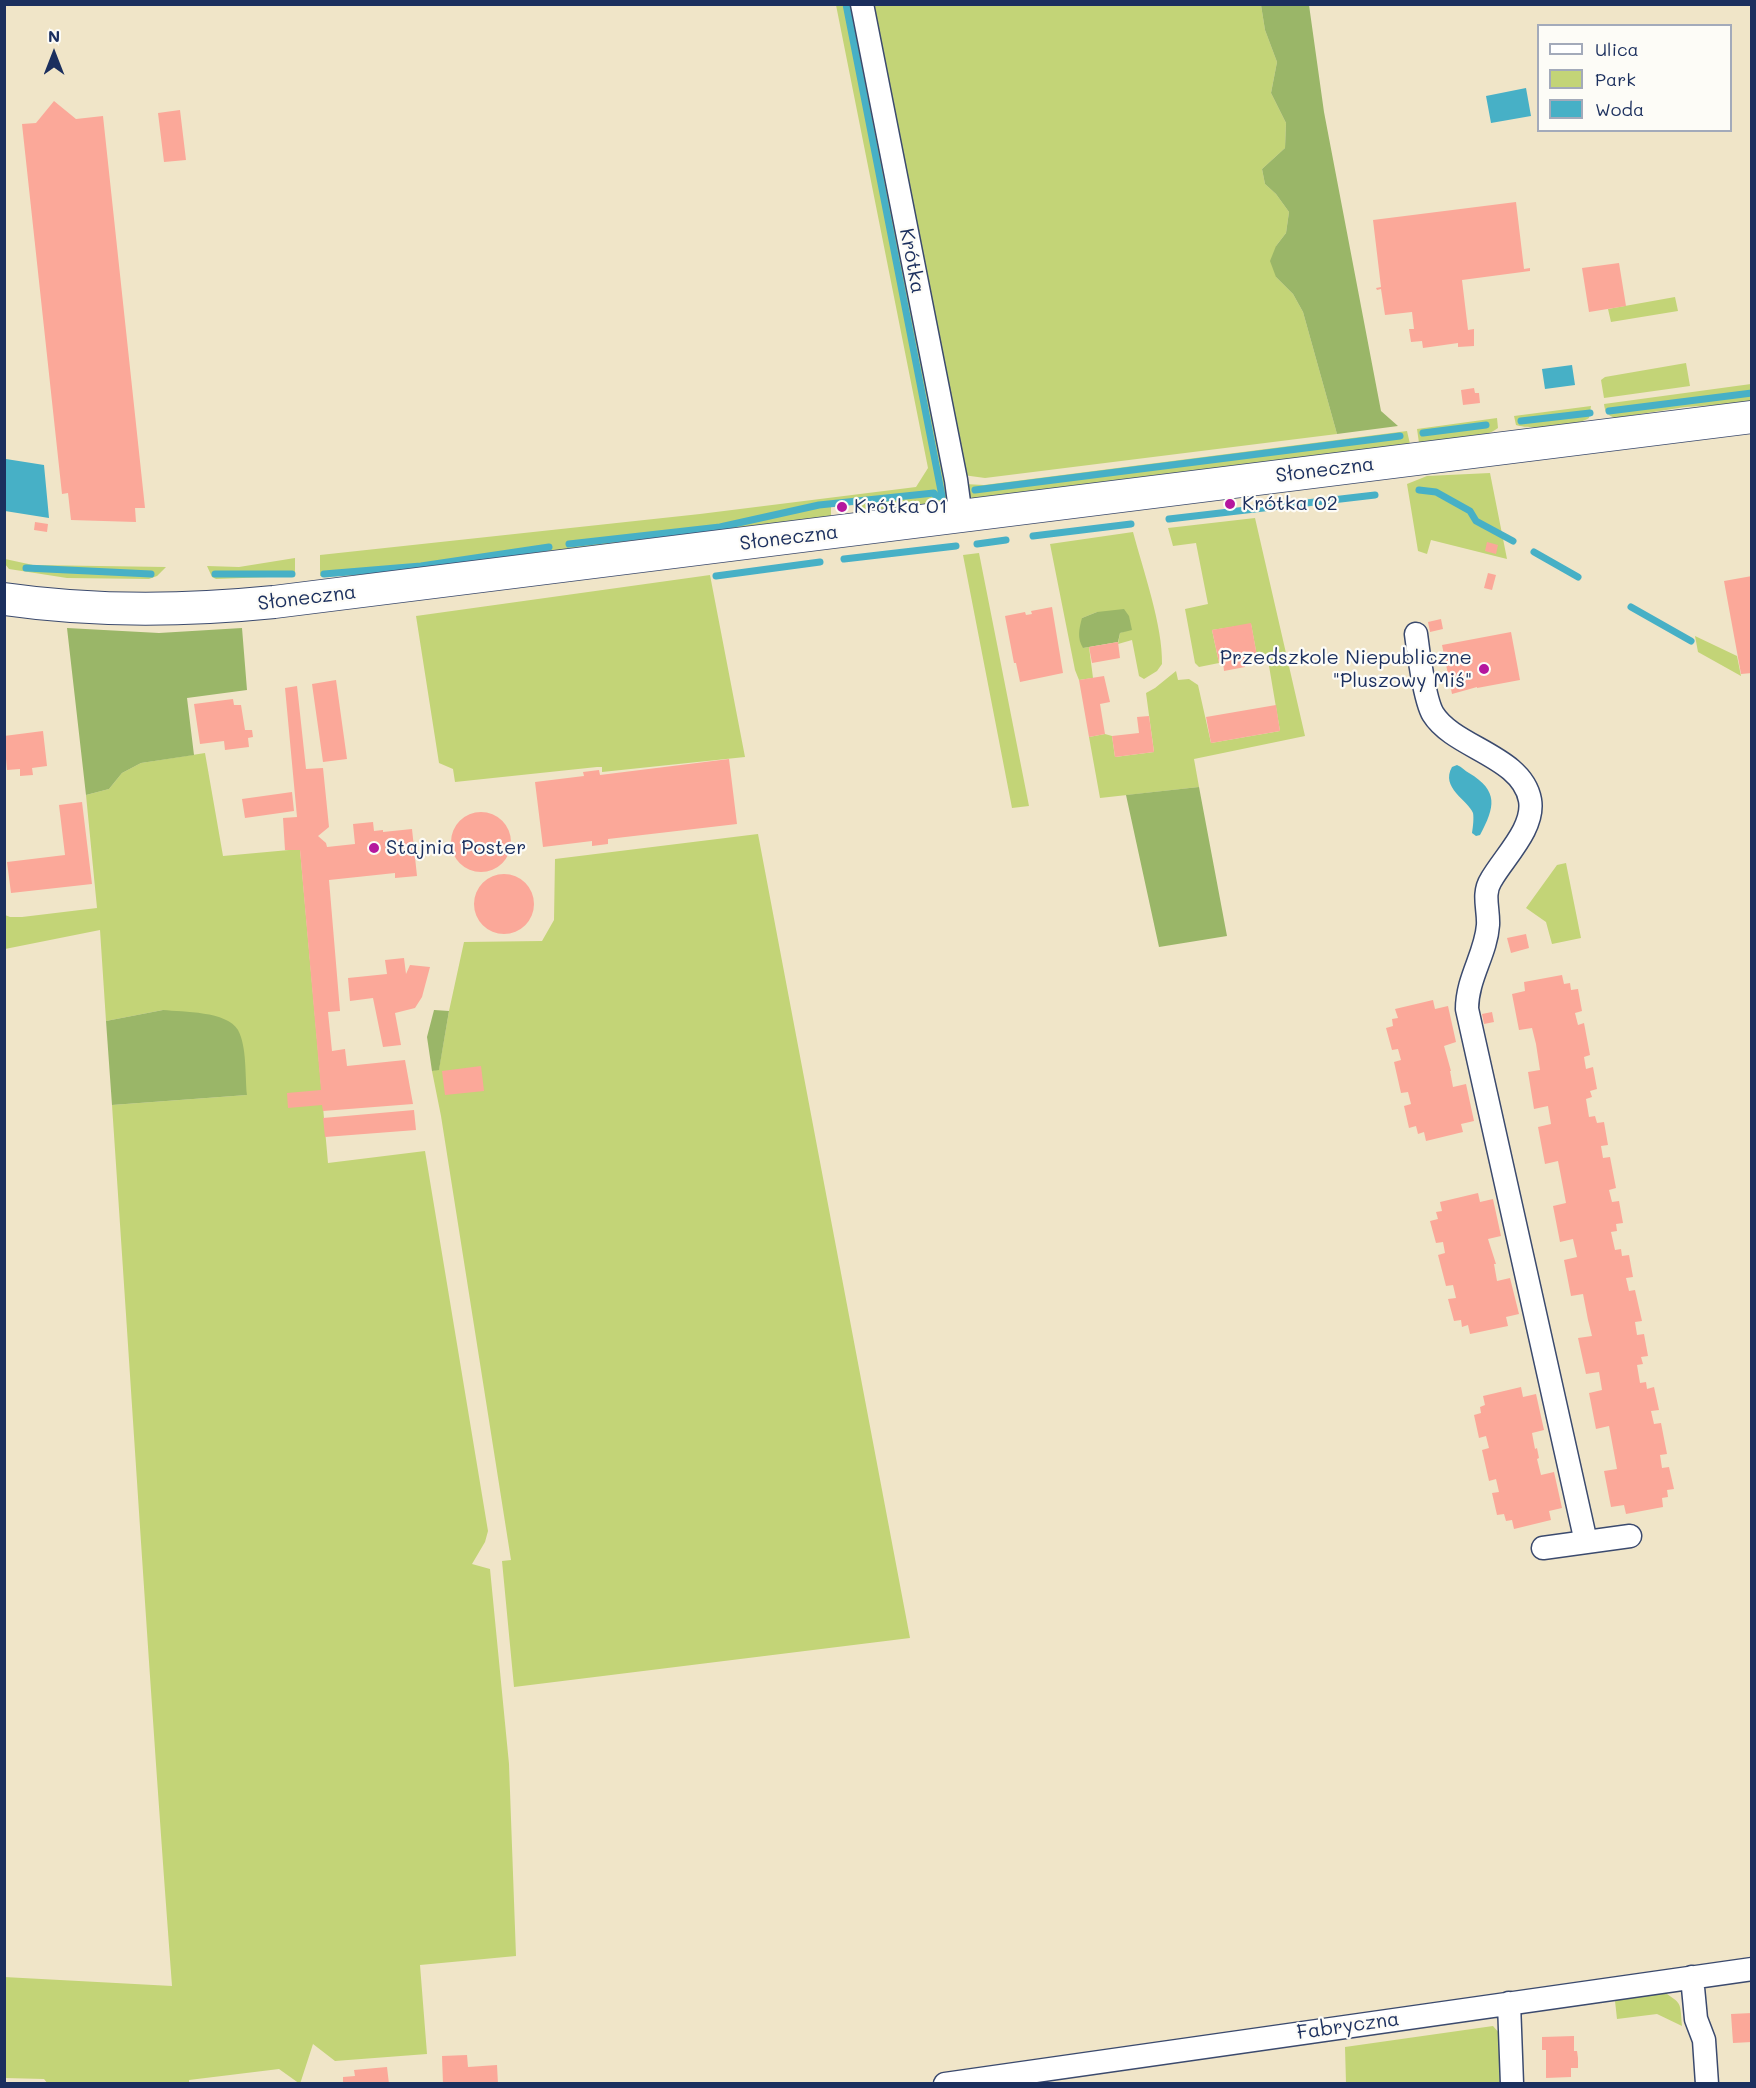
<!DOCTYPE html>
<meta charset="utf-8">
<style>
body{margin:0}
#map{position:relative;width:1756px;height:2088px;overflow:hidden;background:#f0e5c8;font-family:Mali,sans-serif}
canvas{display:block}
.frame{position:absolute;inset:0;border:6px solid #1b2f5e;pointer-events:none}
.legend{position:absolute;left:1537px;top:24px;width:195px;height:108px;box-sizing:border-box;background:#fdfcf7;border:2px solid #a3aaba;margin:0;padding:8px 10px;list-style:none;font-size:18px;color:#1b2f5e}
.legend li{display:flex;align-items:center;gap:12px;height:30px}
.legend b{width:30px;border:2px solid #a3aaba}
.north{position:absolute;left:24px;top:24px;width:60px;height:60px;-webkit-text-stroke:4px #fdfcf7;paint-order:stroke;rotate:0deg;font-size:16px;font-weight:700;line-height:24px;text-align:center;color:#1b2f5e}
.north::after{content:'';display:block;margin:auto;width:21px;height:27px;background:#1b2f5e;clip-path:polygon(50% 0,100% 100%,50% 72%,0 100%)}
</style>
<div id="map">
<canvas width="1756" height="2088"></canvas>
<div class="frame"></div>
<ul class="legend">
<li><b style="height:8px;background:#fff"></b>Ulica</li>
<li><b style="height:16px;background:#c3d477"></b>Park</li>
<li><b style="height:16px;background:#47b0c6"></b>Woda</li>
</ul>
<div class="north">N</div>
</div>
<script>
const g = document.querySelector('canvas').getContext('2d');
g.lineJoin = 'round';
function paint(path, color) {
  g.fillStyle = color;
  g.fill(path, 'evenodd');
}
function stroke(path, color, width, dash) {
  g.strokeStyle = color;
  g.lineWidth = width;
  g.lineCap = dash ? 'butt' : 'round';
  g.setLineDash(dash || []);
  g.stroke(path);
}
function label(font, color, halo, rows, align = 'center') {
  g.font = font + ' Mali,sans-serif';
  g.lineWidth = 4.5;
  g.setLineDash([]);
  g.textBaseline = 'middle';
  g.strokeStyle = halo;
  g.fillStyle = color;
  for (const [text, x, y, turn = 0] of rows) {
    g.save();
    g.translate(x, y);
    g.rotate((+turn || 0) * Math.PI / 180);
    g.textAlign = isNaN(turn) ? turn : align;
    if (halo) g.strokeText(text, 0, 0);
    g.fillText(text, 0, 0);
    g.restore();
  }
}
const green = new Path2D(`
 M836,5H855L950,492L945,500L938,503L854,513L852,500L831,502V516L708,533L372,575L320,576V555L700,514L916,487L928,468Z
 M870,5H1261L1265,30L1277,62L1271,93L1286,123L1285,148L1262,169L1265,184L1276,194L1289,212L1286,233L1276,246V277L1293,294L1303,312L1337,434L985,478L963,475Z
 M1675,297L1678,311L1611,322L1608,309Z
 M1686,363L1690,386L1604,398L1601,380L1605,377Z
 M1751,384V401L1747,403L1685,407L1615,418C1607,415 1605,412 1604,404Z
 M1591,406L1589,418C1577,426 1530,430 1516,425L1514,416Z
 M1497,418L1498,428C1484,440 1438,441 1419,443L1417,429Z
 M1407,431L1410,444L981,500L969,497L964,484L984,485Z
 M1490,473L1507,559L1431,540L1427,554L1418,551L1407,484L1427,476Z
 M1255,518L1305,736L1194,759L1199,787L1100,798L1089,737L1105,734L1112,736L1115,757L1154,752L1146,693L1155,688L1176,671L1178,680L1189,679L1198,685L1211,743L1280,731L1267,654L1257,656L1251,624L1212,630L1219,663L1199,667L1195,663L1185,609L1208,604L1196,543L1173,546L1168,528Z
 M1133,532C1143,570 1163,626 1162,664L1157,671L1144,679L1139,676L1132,640L1118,644L1120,633L1131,629L1097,612L1082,618L1083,648L1089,647L1093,678L1079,680L1075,670L1050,544Z
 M979,553L1029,806L1012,808L963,555Z
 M295,558V576L216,579L212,577L207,566L239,567Z
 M5,559L33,565L166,567L157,576L149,579L67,578L9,569L5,564Z
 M710,575L745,757L602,772V767H597L455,782L453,769L439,763L416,616Z
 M1695,636L1737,656L1741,676L1698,652Z
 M205,753L223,856L300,849L328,1163L425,1151L488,1531L485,1542L472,1564L490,1569L509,1764L516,1956L420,1965L427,2054L335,2061L313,2044L300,2084L279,2069L189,2080V2084H48L44,2079L5,2078L4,1977L172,1986C150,1692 132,1399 112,1105L247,1095L163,1010L106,1021L100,930L5,949V915L10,917H22L97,908L86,795L109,789L122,773L141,763Z
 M758,834L910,1638L514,1687L502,1561L511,1560L441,1116L432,1071L439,1069L449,1011L464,942L542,941L554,920L555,859Z
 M1566,863L1581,938L1552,944L1546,922L1526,908L1557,865Z
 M1663,1991C1682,2005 1680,2000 1682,2026L1657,2014L1617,2019L1615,2001L1617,1998Z
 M1493,2026L1501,2035L1502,2083H1346L1345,2047Z`);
const forest = new Path2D(`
 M1261,5H1309L1324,112L1381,411L1398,426L1337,434L1303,312L1293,294L1276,277L1270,261L1276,246L1286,233L1289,212L1276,194L1265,184L1262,169L1285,148L1286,123L1271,93L1277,62L1265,30Z
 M1124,609L1129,616L1132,630L1120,633L1118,642L1083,648C1077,638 1079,629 1082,618L1097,612Z
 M67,628L159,633L242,628L247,690L187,698L194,755L141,763L122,773L109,789L86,795Z
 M1199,787L1227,936L1159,947L1126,795Z
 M163,1010C183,1012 227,1011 238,1030C247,1046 245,1077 247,1095L112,1105L106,1021Z
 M434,1010L449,1011L439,1070L432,1071L427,1037Z`);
const water = new Path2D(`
 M1526,88L1531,116L1491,123L1486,96Z
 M1572,365L1575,385L1545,389L1542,369Z
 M6,459L44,465L49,518L5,511Z
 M1457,765C1462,767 1465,771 1469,773C1499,791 1495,807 1480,835L1476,836L1472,833C1473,827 1474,818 1473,813C1468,800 1440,788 1452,767Z`);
const stream = new Path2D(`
 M1609,411L1752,393
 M1521,421L1590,413
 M1423,433L1486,425
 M975,490L1400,436
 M1419,490L1436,492L1470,511L1476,521L1513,541
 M1169,519L1375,495
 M1033,536L1131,524
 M569,544L720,527L819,505L934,493L936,497L942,496L846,4
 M977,544L1006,540
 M1534,552L1578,577
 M844,559L956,546
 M26,568L151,574
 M215,574H292
 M324,574L421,566L549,547
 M716,576L820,562
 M1631,607L1691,641`);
const building = new Path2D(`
 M54,101L76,119L103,116L145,508H135L136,522L71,520L68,493L62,494L22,124L36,123Z
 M180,110L186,160L164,162L158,113Z
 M1516,202L1524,269L1530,268V271L1462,280L1468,330L1474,329V346L1458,347V343L1423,348L1422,341L1411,342L1409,329H1414L1412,312L1385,315L1381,289L1377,290L1376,288L1381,287L1373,220Z
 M1619,263L1626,306L1589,312L1582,268Z
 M1474,388L1475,393H1479L1480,403L1463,405L1461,390Z
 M35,522L48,524L47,532L34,530Z
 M1487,542L1498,545L1496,554L1485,551Z
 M1488,573L1496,575L1492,590L1484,588Z
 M1752,576V673L1741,674L1724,581Z
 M1052,607L1063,673L1020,682L1016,663H1014L1005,616L1025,612L1026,615L1032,614L1031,611Z
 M1441,619L1443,629L1430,632L1428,622Z
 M1251,623L1257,656L1244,658L1245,667L1224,671L1223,662L1219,663L1212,630Z
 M1511,632L1520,680L1477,688V687L1452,694L1442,645Z
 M1118,642L1120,658L1092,663L1089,647Z
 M1104,676L1110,702L1100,704L1105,734L1089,737L1079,680Z
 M336,680L347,759L323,762L312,684Z
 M297,686L306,769L323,768L329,827L318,836L326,843L327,847L355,844L353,824L373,822L374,831L383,830V832L412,829L417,876L395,878V873L329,880L340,1011L328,1012L332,1051L345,1049L347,1066L405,1060L413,1104L323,1111L322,1105L288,1108L287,1093L321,1090L300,850H285L283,818L297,817L285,688Z
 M233,699L234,705H241L245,730H252L253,737L248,738L249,747L225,750L224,741L200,744L194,704Z
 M1276,705L1280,731L1211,743L1206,717Z
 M1149,716L1154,752L1115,757L1112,736L1139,733L1137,717Z
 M43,731L47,766L32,768L33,775L20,776V769L7,770L4,736Z
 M729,759L737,824L608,839V844L592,846V841L543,847L535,782L584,776L583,772L599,770L600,775Z
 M292,792L294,811L245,818L242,799Z
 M82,802L92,884L11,893L7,862L65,855L59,805Z
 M451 842a30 30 0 1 1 60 0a30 30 0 1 1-60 0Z
 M474 904a30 30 0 1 1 60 0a30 30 0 1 1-60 0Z
 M1526,934L1529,948L1511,953L1507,938Z
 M404,958L406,974L410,965L430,967L422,997L415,1008L395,1013L401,1045L383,1047L373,998L350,1001L348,978L387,974L385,960Z
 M1562,975L1564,984L1570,983L1571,990L1578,989L1582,1011L1575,1013L1578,1025L1584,1023L1590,1055L1584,1057L1586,1069L1593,1067L1597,1089L1590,1091L1592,1097L1586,1099L1589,1117L1595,1116L1597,1123L1604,1122L1608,1145L1601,1146L1603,1158L1610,1157L1616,1188L1609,1190L1612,1202L1619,1201L1623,1223L1616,1224L1617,1231L1611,1232L1615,1250L1621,1249L1622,1256L1629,1255L1633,1277L1626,1278L1629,1291L1635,1290L1642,1321L1635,1322L1637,1335L1644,1334L1648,1356L1641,1357L1643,1364L1637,1365L1640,1383L1646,1382L1647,1389L1654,1387L1659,1410L1651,1411L1654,1424L1661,1423L1667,1454L1660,1455L1662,1468L1669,1467L1674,1489L1667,1490L1668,1497L1662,1498L1663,1507L1626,1514L1624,1505L1611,1507L1604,1471L1617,1469L1609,1426L1596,1429L1589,1393L1602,1390L1599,1372L1586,1374L1578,1338L1592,1336L1588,1320L1583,1294L1571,1296L1564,1260L1577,1257L1573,1239L1560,1242L1553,1206L1566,1203L1563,1187L1558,1161L1545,1164L1538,1127L1551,1124L1548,1106L1534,1109L1528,1072L1540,1070L1536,1044L1532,1028L1519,1030L1512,994L1525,991L1524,982Z
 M1433,1000L1435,1009L1448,1006L1456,1042L1444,1046L1451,1071H1450L1453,1087L1466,1084L1474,1121L1461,1124L1463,1132L1426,1141L1424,1132L1418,1134L1416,1126L1409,1128L1404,1106L1411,1104L1408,1092L1401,1093L1394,1062L1401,1060L1398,1049L1392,1050L1386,1028L1393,1026L1392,1019L1398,1018L1395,1009Z
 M1492,1012L1494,1022L1484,1024L1482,1014Z
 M481,1066L484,1091L445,1095L442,1071Z
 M414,1110L416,1130L325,1137L323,1118Z
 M1478,1193L1480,1202L1493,1199L1501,1236L1488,1239L1496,1264H1494L1497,1281L1510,1278L1519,1314L1506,1317L1508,1326L1470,1334L1468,1325L1462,1327L1461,1320L1454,1321L1448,1299L1456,1298L1453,1285L1446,1286L1438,1255L1445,1253L1443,1242L1436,1243L1430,1221L1438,1219L1436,1212L1442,1211L1440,1202Z
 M1521,1387L1523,1397L1536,1394L1544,1430L1532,1433L1535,1449L1537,1448L1539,1458L1537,1459L1541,1475L1554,1472L1562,1508L1549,1511L1551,1520L1514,1529L1512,1520L1506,1521L1504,1514L1497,1515L1492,1493L1499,1492L1496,1479L1489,1481L1482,1450L1489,1448L1486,1436L1479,1438L1474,1415L1481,1413L1480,1407L1485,1405L1483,1396Z
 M1752,2013V2042L1733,2043L1731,2014Z
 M1574,2036V2051H1577L1578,2058V2068H1571V2077L1546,2078V2050H1542V2037Z
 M467,2055L468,2067L497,2065L498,2084H443L442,2056Z
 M387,2067L389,2084H343V2077L355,2076L354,2070Z`);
const minor = new Path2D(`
 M862,4L956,480L961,517
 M1416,634C1418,651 1425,701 1433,714C1454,748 1522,756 1530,800C1535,828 1504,857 1491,880C1482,894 1489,910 1488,925C1486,954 1467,978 1467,1009L1586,1542
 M1543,1548L1630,1536
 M1692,1977L1696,2019L1704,2040L1707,2084
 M1509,2003L1512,2084
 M945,2084L1752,1969`);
const secondary = new Path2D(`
 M4,599C94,612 184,611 274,602L1752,417`);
const markers = [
 [1230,504,6,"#b5179e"],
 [842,507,6,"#b5179e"],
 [1484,669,6,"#b5179e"],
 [374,848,6,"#b5179e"]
];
const streetNames = [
 ["Krótka",912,261,79],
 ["Słoneczna",1325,470,-7],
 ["Słoneczna",789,538,-7],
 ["Słoneczna",307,598,-7],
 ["Fabryczna",1348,2026,-8]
];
const poiNames = [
 ["Krótka 02",1242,504],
 ["Krótka 01",854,507],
 ["Przedszkole Niepubliczne",1472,658,"right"],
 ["\"Pluszowy Miś\"",1472,681,"right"],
 ["Stajnia Poster",386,848]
];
paint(green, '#c3d477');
paint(forest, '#9ab668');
paint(water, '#47b0c6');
stroke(stream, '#47b0c6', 7);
paint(building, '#fba899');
stroke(minor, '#3b4a6e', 25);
stroke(secondary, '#3b4a6e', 34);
stroke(minor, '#fff', 22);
stroke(secondary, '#fff', 32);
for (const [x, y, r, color] of markers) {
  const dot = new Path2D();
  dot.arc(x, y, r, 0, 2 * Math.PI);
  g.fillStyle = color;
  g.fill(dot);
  stroke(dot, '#fdfcf7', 2);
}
label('20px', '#1b2f5e', '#fdfcf7', streetNames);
label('20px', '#1b2f5e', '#fdfcf7', poiNames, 'left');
</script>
